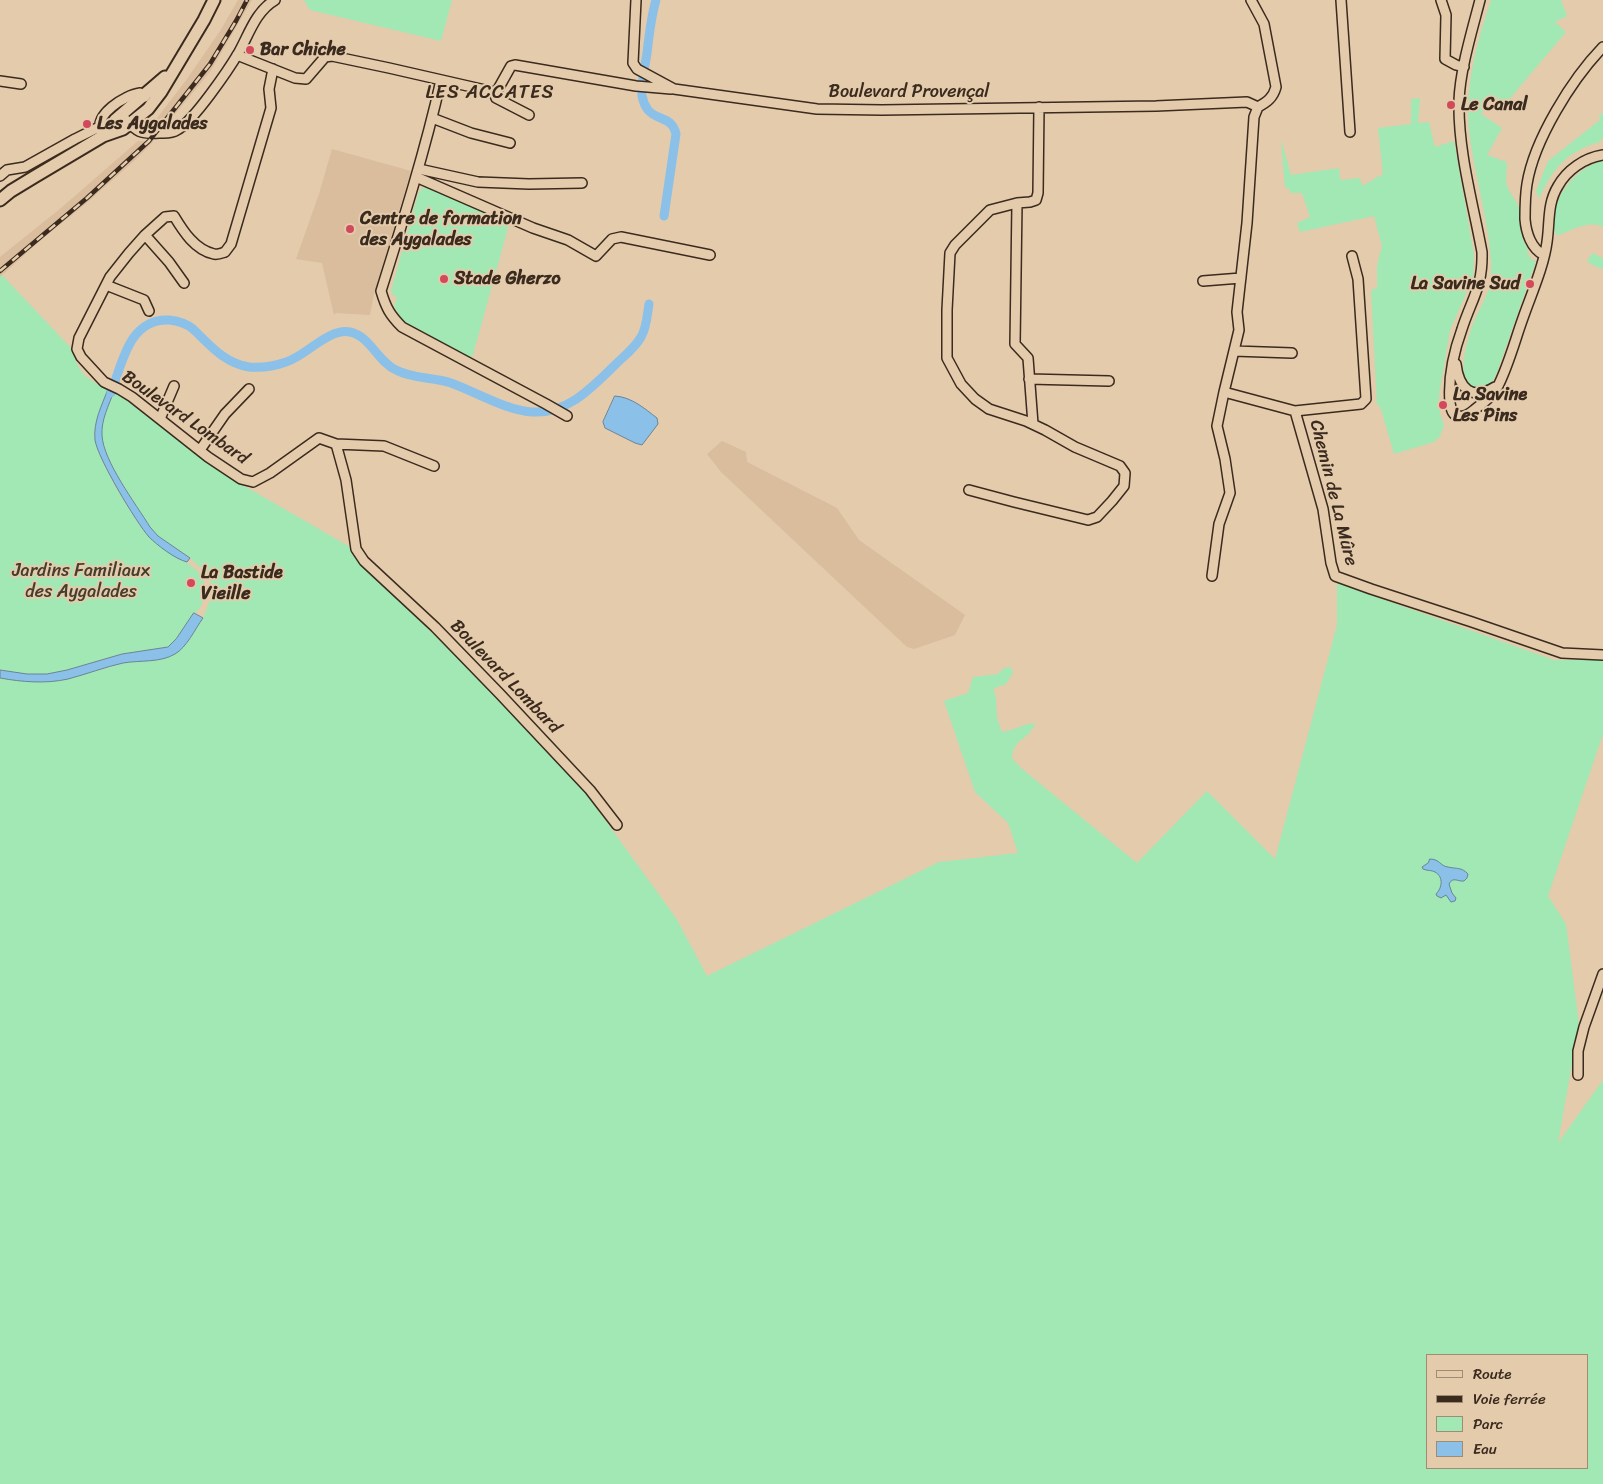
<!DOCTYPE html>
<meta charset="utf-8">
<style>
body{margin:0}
#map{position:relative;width:1603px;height:1484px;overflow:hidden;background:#e3cbac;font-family:Sriracha,sans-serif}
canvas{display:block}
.legend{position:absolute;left:1426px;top:1354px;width:162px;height:115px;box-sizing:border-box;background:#e3cbac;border:1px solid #a08b73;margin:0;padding:6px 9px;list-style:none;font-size:15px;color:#3b2a1e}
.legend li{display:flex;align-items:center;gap:10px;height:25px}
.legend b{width:25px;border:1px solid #a08b73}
</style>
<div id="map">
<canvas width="1603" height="1484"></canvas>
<ul class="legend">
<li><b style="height:6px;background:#e3cbac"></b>Route</li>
<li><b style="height:6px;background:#3b2a1e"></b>Voie ferrée</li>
<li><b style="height:14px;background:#a1e8b5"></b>Parc</li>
<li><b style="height:14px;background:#8bc0e8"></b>Eau</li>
</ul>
</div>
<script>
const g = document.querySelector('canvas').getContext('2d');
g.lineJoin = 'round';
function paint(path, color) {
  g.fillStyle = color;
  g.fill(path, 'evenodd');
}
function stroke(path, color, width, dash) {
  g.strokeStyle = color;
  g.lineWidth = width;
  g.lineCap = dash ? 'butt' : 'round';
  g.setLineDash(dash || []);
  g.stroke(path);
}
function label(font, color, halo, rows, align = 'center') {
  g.font = font + ' Sriracha,sans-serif';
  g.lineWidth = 4;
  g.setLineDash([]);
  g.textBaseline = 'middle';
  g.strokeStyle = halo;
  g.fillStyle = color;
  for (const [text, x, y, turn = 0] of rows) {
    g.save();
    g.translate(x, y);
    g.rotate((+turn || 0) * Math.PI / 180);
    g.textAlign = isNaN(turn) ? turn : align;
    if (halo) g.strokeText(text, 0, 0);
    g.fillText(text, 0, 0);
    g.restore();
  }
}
const built = new Path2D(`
 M238,0H252L210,72L165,126H151L187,79L220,31Z
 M138,141H154L135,160L89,201L42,239L0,277V257L61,208Z
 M332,149L411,171L374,294L370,315L336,313L334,315L322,263L296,259L319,194Z
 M722,441L746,452L747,462L837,508L859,540L965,615L955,635L914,649L907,647L721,472L707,454Z`);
const green = new Path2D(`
 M304,0H452L441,41L310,10Z
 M1491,0H1561L1567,16L1555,22L1566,32L1506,103L1493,96L1481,114L1502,128L1487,155L1507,162C1507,169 1505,179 1507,186C1510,195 1518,201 1520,211C1523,229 1517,230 1528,249L1527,252L1531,259L1535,260V264L1496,375C1492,382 1488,388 1479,388C1455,387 1465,347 1470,333C1474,318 1483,305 1488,291C1490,283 1492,270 1491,261C1488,217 1474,174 1469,130C1465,86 1477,41 1491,0Z
 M1420,98L1418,123L1429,122L1435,147L1454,141L1474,255L1473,278L1450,330L1439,395L1440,413L1444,426L1440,436L1434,442L1394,454L1380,406H1377L1371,290L1377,288V265L1382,246L1374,216L1300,232L1297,223L1310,217L1302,193H1290L1289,188H1285L1281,142L1282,143L1291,175L1339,168L1340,180L1360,178L1362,186L1383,174L1378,128L1411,124V99Z
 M1603,113V137L1600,142C1567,151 1552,169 1539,199L1536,191L1548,161L1600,120L1599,115Z
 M1603,160V227C1588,220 1572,230 1557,236C1553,230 1554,224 1554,217C1557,190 1578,168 1603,160Z
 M427,186L510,221L472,358L404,322L394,307L397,297L392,294L391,291L418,194L422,188Z
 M1592,253L1603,258V267L1601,269L1587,262Z
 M2,275L70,347L78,366L85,376L100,386L108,389C101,406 94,423 96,441C97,460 135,520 148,536C160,547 196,565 202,577C206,586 205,598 201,606C199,610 196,612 193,615C185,624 179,641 167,647C155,652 136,651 122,654C98,659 74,670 49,674C33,676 16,672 0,670V277Z
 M114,391L222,473L350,547L353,555L473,673L584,791L676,918L707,976L939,862L1018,853L1008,823L975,792L944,701L968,693L973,677L998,674L1004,668L1011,667L1013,673L1005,685L999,686L993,690L996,696L997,718L1002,732C1014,730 1024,724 1035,723C1029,741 1014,737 1012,758L1021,768L1137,863L1207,791L1275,859L1337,625V583L1554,660H1603V734L1548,896L1566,924L1579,1024L1558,1143L1603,1080V1484H0V678L41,682L100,670L122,663L142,660H161L185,645L203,618L211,598V581L203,570L190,558L158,536L150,527C136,504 103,461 102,435C101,420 109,405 114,391ZM1427,1355H1587V1468H1427Z`);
const water = new Path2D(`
 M108,389L114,391C109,405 101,420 102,435C103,461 136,504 150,527L158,536L190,558L187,562C175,559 157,545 149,537C136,522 98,459 95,440C93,422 102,405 108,389Z
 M615,396C632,397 645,409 657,418L658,424L642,445L635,443L605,428L603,422Z
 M194,613L203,618C195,629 187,647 175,654C160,663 140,660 123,663C105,667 87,674 68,679C46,684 22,682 0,678V670L27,674H47L67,670L122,654L168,647L176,639Z
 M1430,859C1440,859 1440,866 1448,867C1456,869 1462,867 1468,874L1467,878L1464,881C1458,882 1453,876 1449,884L1452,893L1456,898L1455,901L1451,902L1446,895L1441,898L1437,896L1436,894C1442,888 1444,877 1435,872C1432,870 1427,871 1423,869L1422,867L1428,863Z`);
const canal = new Path2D(`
 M656,0C651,17 649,36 647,53C645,67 641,82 642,96C643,101 645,106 648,110C657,121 672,116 676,134L664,216
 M111,393C122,364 129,318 169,320C178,321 186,323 193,329C210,345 224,363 249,367C260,368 275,366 286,362C306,356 328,328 350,332C370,336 378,362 396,370C413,379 433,377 451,383C476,392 507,411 533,412C568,414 592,387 615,365C624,356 635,348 641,337C647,327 647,315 649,304`);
const street = new Path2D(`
 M636,0L633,63L637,69L674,89L817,109L882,110L1156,106L1247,102L1258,107
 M1251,0L1264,24L1276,87C1273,98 1267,102 1258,107L1254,117L1247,223L1237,312L1239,330L1224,392L1295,411L1323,509L1331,563L1335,576L1371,589L1472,622L1562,653L1603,655
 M1341,0L1350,132
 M1441,0L1446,15L1445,59L1456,65L1464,67
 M1480,0C1472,31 1460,70 1459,101C1458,152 1473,203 1482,252C1483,287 1472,298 1462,329C1454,351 1448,379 1450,403C1451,407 1451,411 1454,414C1462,419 1468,415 1474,410C1483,403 1493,396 1498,386C1509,364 1515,340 1523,318C1531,295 1544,266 1547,242C1550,222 1547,204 1558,186C1567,170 1584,158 1603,155
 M237,55L295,78L306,79L325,57L332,56L389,68L494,92L497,91L511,66L515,65L636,86L671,89
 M273,69L269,89L271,108L231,244L225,252C222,253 217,255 214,254C195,250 183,231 174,216L165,217L145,235L129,253L110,277L79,338L77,349L81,357L104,382L119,389L132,397L208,457L241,479L253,482L270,473L319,438L336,444L346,480L356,549L364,561L435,627L500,694L590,790L617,825
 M441,80C425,151 403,221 381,291C386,308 390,315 402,327L546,404L567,416
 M0,81L21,84
 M494,92L496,98L529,115
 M432,118L471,133L510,143
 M115,120L125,119C137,132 140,134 159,133C165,133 171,134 177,130C193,122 229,69 239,52C249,34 256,11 275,0
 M101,132C93,115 125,95 140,93L145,97
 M419,169L478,182L529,184L582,183
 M0,176L7,170L25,167L75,139L99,127
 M416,177L533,228L568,240L596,256L612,239L621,237L710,255
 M1017,203L1015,344L1028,358L1033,424
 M145,235L169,262L184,283
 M1544,255C1531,249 1526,232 1525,219C1525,207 1525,196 1527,184C1534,140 1572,79 1603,47
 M1203,281L1241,278
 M106,285L144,300L149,311
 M1234,351L1292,353
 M1456,364C1459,389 1472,401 1495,387
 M1029,379L1109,381
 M1295,411L1361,404L1366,399L1358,279L1352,256
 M160,419L174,386
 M336,444L384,446L434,466
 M200,450L225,414L249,389
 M969,490L1014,502L1088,520L1097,517L1112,501L1124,486L1125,473L1120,466L1075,447L1045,430L1026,421L989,409L975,399L961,384L947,358V310L950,253L955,245L990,210L1017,203L1030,202L1036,200L1038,193L1039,107
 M1212,576L1219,524L1230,493L1225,459L1217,426L1224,392
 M1578,1075V1051L1584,1027L1603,974`);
const secondary = new Path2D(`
 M103,136L115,120L165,77
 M0,200L11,191L34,177L103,136L123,129L148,109L161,92L204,20L214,0`);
const rail = new Path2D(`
 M0,271L87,198L149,141L210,64L236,21L247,0`);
const markers = [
 [250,50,5,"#d1495b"],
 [1451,105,5,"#d1495b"],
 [87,124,5,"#d1495b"],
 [350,229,5,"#d1495b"],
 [444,279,5,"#d1495b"],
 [1530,284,5,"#d1495b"],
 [1443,405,5,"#d1495b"],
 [191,583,5,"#d1495b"]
];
const poiNames = [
 ["Bar Chiche",260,50],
 ["Le Canal",1461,105],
 ["Les Aygalades",97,124],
 ["Centre de formation",360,219],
 ["des Aygalades",360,240],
 ["Stade Gherzo",454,279],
 ["La Savine Sud",1520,284,"right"],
 ["La Savine",1453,395],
 ["Les Pins",1453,416],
 ["La Bastide",201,573],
 ["Vieille",201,594]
];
const streetNames = [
 ["Boulevard Provençal",909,92],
 ["Boulevard Lombard",185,418,35],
 ["Chemin de La Mûre",1333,493,76],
 ["Boulevard Lombard",505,677,46]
];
const parkNames = [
 ["Jardins Familiaux",81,571],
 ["des Aygalades",81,592]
];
const neighbourhoodNames = [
 ["LES ACCATES",490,93]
];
paint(built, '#d9bd9d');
paint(green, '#a1e8b5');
paint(water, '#8bc0e8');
stroke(water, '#6b8497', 1);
stroke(canal, '#8bc0e8', 9);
stroke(street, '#3b2a1e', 12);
stroke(secondary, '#3b2a1e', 15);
stroke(street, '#e3cbac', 9);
stroke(secondary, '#e3cbac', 11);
stroke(rail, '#3b2a1e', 4.5);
stroke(rail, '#e3cbac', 2.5, [8]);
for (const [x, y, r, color] of markers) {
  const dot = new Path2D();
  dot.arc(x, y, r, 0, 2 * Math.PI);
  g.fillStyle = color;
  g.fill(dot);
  stroke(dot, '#e3cbac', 2);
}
label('bold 18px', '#3b2a1e', '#e3cbac', poiNames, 'left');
label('18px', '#3b2a1e', '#e3cbac', streetNames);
label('18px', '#453d2d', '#e3cbac', parkNames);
g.letterSpacing = '1px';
label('19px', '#3b2a1e', '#e3cbac', neighbourhoodNames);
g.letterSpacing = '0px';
</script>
